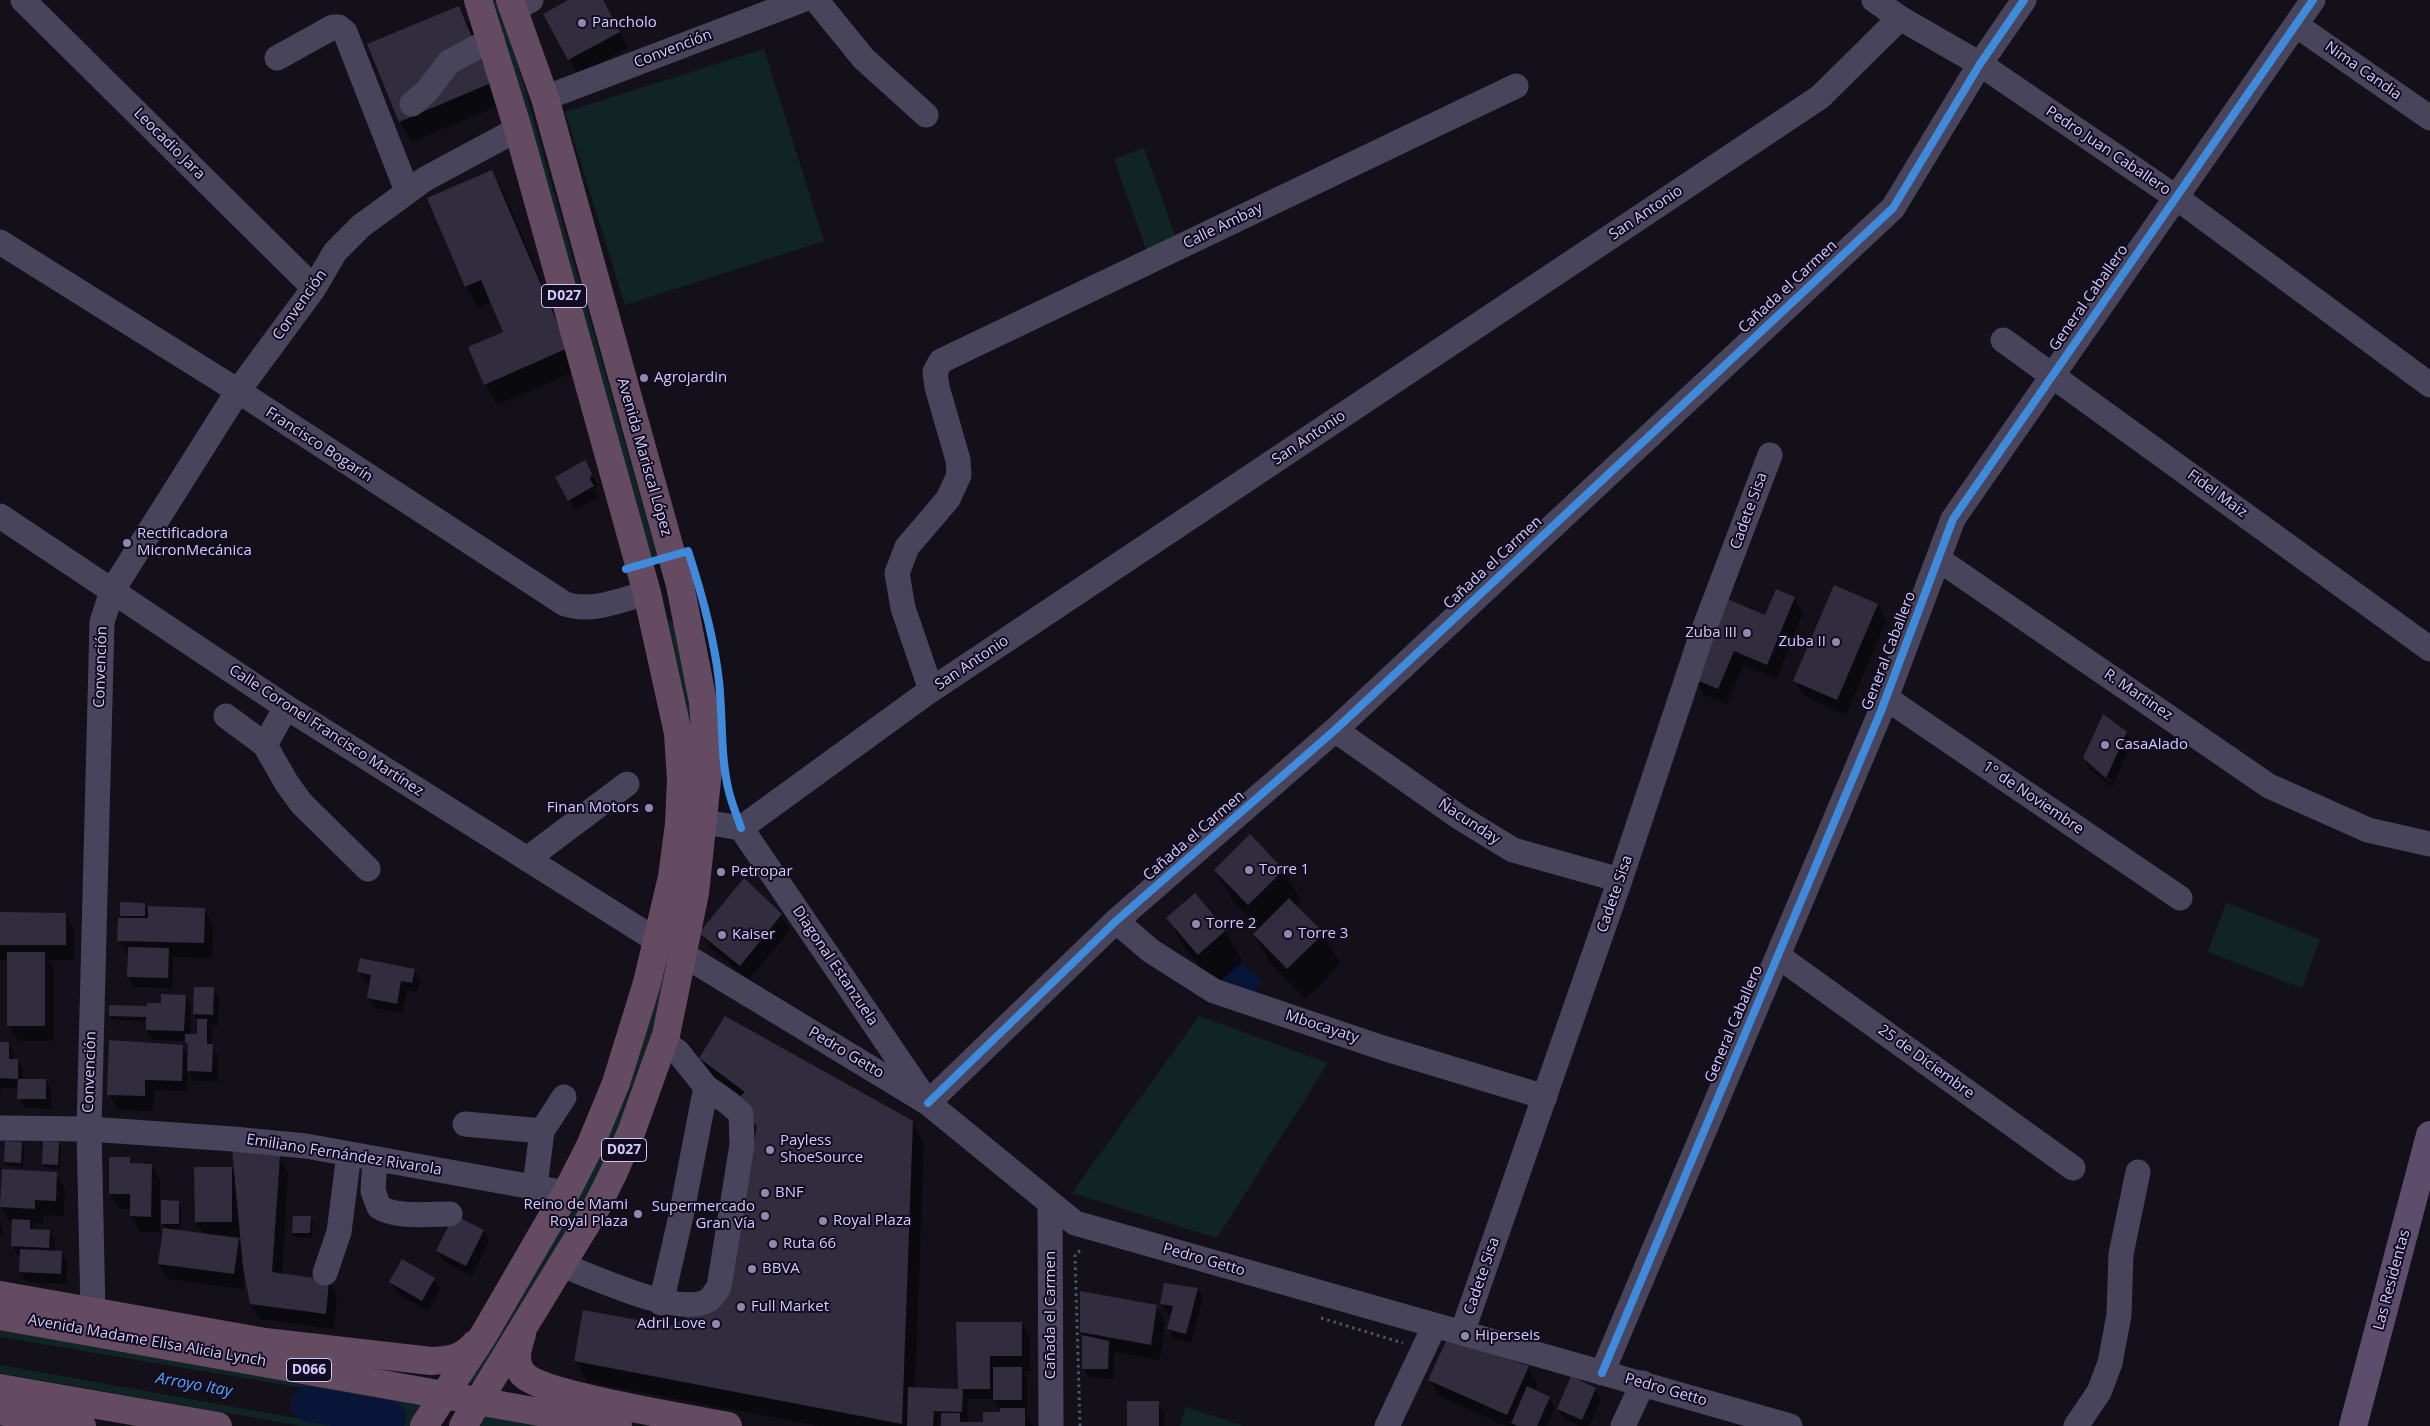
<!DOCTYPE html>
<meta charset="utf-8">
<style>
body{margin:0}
canvas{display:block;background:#13101a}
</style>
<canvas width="2430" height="1426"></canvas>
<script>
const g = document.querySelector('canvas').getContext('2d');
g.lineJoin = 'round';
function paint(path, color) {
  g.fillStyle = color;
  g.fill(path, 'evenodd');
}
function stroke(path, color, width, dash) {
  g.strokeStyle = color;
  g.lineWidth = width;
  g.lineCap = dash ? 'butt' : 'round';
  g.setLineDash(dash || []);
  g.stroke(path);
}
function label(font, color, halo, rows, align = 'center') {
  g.font = font + ' "Open Sans",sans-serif';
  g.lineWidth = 4;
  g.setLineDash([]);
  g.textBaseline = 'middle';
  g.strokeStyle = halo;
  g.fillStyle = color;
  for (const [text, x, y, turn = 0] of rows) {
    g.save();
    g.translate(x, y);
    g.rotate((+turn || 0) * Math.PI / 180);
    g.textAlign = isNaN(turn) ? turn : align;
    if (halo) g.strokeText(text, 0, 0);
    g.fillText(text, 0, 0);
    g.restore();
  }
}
const green = new Path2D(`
 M486,0H497L518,65L657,557L655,561L651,562Z
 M764,49L824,241L625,305L565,112Z
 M1144,148L1177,241L1147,252L1114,159Z
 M670,620L674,624L689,693L697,750L673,948L665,944L673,911L667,623Z
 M2226,903L2320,939L2302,988L2208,952Z
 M664,946L673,950C653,1033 629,1118 589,1194C554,1258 514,1321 477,1384L465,1382L512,1307Z
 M1199,1016L1328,1063L1217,1238L1072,1193Z
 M0,1330L424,1405L410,1426H352L365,1400L0,1339Z
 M0,1364L344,1426H301L0,1373Z
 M1186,1407L1244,1426H1180Z
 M487,1415L549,1426H480Z`);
const water = new Path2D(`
 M1238,960L1263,981L1253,994L1222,979Z`);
const pier = new Path2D(`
 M0,1337L363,1398L365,1401L352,1426H341L0,1365Z`);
const shadow = new Path2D(`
 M571,0H602L628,48L578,75L545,14Z
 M459,7L471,28L502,104L412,142L400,121Z
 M492,172L504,193L579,370L497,405L485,384L505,333L491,302L478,308L466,287L428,199Z
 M584,462L597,485L595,490L599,497L575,510L557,477Z
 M1794,598L1803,613L1776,679L1743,665L1727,704L1704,695L1695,679L1766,616Z
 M1878,605L1886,621L1846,715L1804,696L1795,681Z
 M2126,733L2132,743L2112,787L2090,769L2084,758ZM2090,763L2112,781L2110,783L2090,766Z
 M1215,870H1283L1301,901L1295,906L1323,934L1340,964L1306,999L1272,965L1254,935L1260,929L1233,901Z
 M1195,895L1225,931L1243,962L1216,985L1185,949L1168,918Z
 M145,904L149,912L204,909L213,925L212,958L173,957V988L134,987L128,977V956L119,940L123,919L121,915Z
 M0,914H65L74,929V960H49L54,969V1041H18L9,1025V960H0Z
 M781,914L790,930L749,980L710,948L701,933Z
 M414,970L420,980L417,992L407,990L402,1013L374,1008L368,998L371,983L364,982L359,972Z
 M195,988L213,989L219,999L218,1025H209L212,1031V1045L218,1055V1082L194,1081L188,1070L187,1091L154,1090L153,1111L118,1110L109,1094L110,1041L182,1046L189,1057V1047L186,1041L153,1040L147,1030L148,1021L113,1020L110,1016L162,1004L186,996L191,1006L190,1035H198V1021L194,1014Z
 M0,1044H9L14,1054V1060H17L23,1070V1080H46L51,1090V1109L25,1108L19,1098V1088H1L0,1100Z
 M701,1058L912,1122L924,1143L915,1389L959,1390L957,1323H1022L1030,1339V1371H1023L1027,1379V1410H1025L1033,1426H942L943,1421H939V1426H819L587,1382L575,1361L671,1328L721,1299L758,1129L752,1119L713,1079ZM968,1399H994L1001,1413L984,1423H967Z
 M22,1143L24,1148L23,1167L8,1166L5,1162Z
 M58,1143L61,1148L60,1169L46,1168L43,1164Z
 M279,1157L288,1173L282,1275L328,1281L337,1296L334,1329L260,1319L251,1304L245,1273L243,1289L168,1279L159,1264L166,1230L163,1224L178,1202L181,1207V1229L171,1230L204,1235L196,1222V1169L231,1168L236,1176ZM237,1237H241L242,1246Z
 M130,1159L133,1165H151L160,1180V1232H140L131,1216V1209H119L110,1194Z
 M56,1173L65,1189L64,1216L43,1215V1224L31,1223L35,1230L49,1231L55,1241V1252H61L67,1262L66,1284L26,1282L21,1272V1256H18L12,1245L13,1223L10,1222L1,1207Z
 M310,1217L313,1222L312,1238L296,1237L293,1232Z
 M0,1223L2,1227V1235H0Z
 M483,1231L489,1241L472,1276L443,1261L437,1251Z
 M434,1279L440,1290L428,1311L396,1293L391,1282Z
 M1198,1289L1203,1299L1191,1343L1174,1339L1168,1329L1172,1315L1168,1314L1162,1304Z
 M1156,1306L1165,1322L1160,1360L1114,1352L1113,1379L1089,1378L1083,1368V1335L1081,1332Z
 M1528,1367L1537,1383L1534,1391L1549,1398L1555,1408L1547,1426H1506L1439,1396L1430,1380Z
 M1595,1389L1601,1399L1589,1426H1580L1564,1419L1558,1409Z
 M1158,1402L1164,1413V1426H1128Z`);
const river = new Path2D(`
 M308,1404L389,1418`);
const building = new Path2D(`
 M568,0H603L620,32L568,60L543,14Z
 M459,6L491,83L399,122L367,44Z
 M492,170L568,348L484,385L468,347L503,332L481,280L465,287L427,198Z
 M585,460L592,474L590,479L594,486L568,501L555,477Z
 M1834,585L1878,604L1837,700L1793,681Z
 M1776,589L1795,597L1767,665L1734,651L1718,689L1694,679L1727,599L1765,615Z
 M2103,714L2127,732L2106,778L2083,758Z
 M1250,834L1284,870L1248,905L1214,870Z
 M744,878L782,914L740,966L699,933Z
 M1195,893L1226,930L1198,955L1166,918Z
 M1289,898L1324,933L1287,969L1253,934Z
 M120,902L145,903V916H120Z
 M148,906L205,908L204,943L117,941L118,918H148Z
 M0,912L66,913V945H0Z
 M128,947L169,948L168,978L127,977Z
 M7,952H45V1026H7Z
 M360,958L415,969L412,983L401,981L397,1004L367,998L371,975L357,972Z
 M194,987H214L213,1015L193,1014Z
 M161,994L186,995L184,1031L146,1030V1017L109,1016V1005L147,1006V1003H161Z
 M725,1016L913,1121L902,1424L574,1361L583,1310L671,1326L720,1298L757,1127L738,1098L745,1092L699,1058Z
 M197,1019H207V1044H213L212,1072L187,1071L188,1043H185V1034H197Z
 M109,1040L183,1045L182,1081L145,1080V1096L107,1095Z
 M0,1042H9V1059H18V1079H46V1099H17L18,1079L0,1078Z
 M5,1141L22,1142L21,1163L4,1162Z
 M43,1141L59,1142L58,1165L42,1164Z
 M232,1149L280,1156L272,1272L329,1280L326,1314L250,1304L243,1267Z
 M109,1157H130V1163L152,1164L151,1217L130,1216V1194H109Z
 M194,1167H232V1222H195Z
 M2,1169L57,1172L56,1201L35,1200V1209L0,1207Z
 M161,1200L179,1201V1224H161Z
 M454,1215L484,1230L466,1266L436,1251Z
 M293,1216H311L310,1233H292Z
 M12,1219L30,1220V1229L50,1230L49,1248L11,1246Z
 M163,1228L239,1238L234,1274L158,1264Z
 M20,1249L62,1251L61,1274L19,1272Z
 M402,1259L435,1278L422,1301L389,1282Z
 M1164,1283L1198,1288L1186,1334L1167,1329L1173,1306L1160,1304Z
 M1080,1291L1157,1305L1151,1345L1080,1332Z
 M956,1322H1022V1356H990V1389H963L962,1412L934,1411L933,1426H907L908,1387L958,1389Z
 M1082,1335L1109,1341L1108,1369H1082Z
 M1447,1339L1529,1366L1507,1415L1428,1380Z
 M993,1367H1022V1400H993Z
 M1571,1376L1596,1388L1582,1420L1557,1409Z
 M1527,1386L1550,1397L1537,1426H1518L1511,1423Z
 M1127,1401H1159V1426H1127Z
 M1000,1408H1025V1426H941V1413H960V1422H983V1412H1000Z`);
const path = new Path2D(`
 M1321,1318L1403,1343
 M1080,1426L1075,1254L1083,1249`);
const minor = new Path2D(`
 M23,0L314,288
 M816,0L864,59L926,115
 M1874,0L1900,18L1980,64L2177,198L2430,385
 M513,10L531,0
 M2296,25L2430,118
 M277,58L333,27H339L345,32L407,191
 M545,98L802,0
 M412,104L427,91L449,62L492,39
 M0,242L238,391L565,604C592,613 620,600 647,593
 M2003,340L2430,649
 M0,516L286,707L656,940
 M1938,559L2269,786L2368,830L2430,844
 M931,690L903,608L897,573L907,547L948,499L959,475L958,460L937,387L935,372L941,361L1516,86
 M1886,698L2180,898
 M226,716L265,745L286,707
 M1335,730L1459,817L1513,850L1620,880
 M265,745L286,782L301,803L368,869
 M704,822L741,828L931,690L1820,97L1900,18
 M741,828L924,1097
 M527,859L627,784
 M1116,921L1151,951L1214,991L1383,1048L1545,1097
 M684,955L928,1103L1075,1223L1790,1426
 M1778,956L2073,1168
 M928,1103L1116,921L1335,730L1893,208L1980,64L2024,0
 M465,1124L542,1131
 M0,1128L89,1129L233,1139L306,1146L566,1193
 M375,1159L373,1191L379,1207C395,1218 431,1214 450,1214
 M535,1186L542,1131L564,1097
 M1050,1203L1051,1426
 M562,1265C592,1276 683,1320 710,1299C713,1296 716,1291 719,1287L742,1145L741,1114L730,1104L706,1087L678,1052L663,1042
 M325,1273L339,1232L349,1154
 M661,1303L681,1216L706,1087
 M93,1313L89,1129L102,622L112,591L238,391L314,288L335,252L361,226L425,179L518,129
 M1462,1333L1620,880L1701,637L1770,455
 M1602,1373L1881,711L1953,519L2313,0
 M1387,1426L1434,1327
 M1623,1426L1643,1383
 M2076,1426L2099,1392L2110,1363L2119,1315L2121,1254L2138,1172`);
const major = new Path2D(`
 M2353,1426L2430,1135`);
const highway = new Path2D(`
 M0,1295L265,1342L431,1361C450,1360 462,1359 475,1344
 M522,1334C518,1347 513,1361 522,1373C539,1395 693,1419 728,1426
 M0,1388L218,1426
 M0,1411L82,1426
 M424,1426L483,1336L566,1193L590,1146L616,1083L647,983L672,877L679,824L681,780L678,733L647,593L518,129L478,0
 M463,1426L595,1210L613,1174L632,1130L666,1035L695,893L708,771L703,702L680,585L545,98L510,0`);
const highwayBridge = new Path2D(`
 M0,1316L618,1426`);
const cycleway = new Path2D(`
 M626,569L688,551C702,594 714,637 719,681C723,718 720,756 729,792C732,804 737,816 741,828
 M928,1103L1116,921L1335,730L1893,208L1980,64L2024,0
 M1602,1373L1881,711L1953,519L2313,0`);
const markers = [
 [582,23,5,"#9088af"],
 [644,378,5,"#9088af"],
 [127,543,5,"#9088af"],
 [1747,633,5,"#9088af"],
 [1836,642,5,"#9088af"],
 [2105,745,5,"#9088af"],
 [649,808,5,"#9088af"],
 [1249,870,5,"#9088af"],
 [721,872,5,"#9088af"],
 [1196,924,5,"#9088af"],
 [1288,934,5,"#9088af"],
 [722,935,5,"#9088af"],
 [770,1150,5,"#9088af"],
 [765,1193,5,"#9088af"],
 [638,1214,5,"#9088af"],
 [765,1216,5,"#9088af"],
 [823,1221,5,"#9088af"],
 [773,1244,5,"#9088af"],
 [752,1269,5,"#9088af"],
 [741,1307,5,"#9088af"],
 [716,1324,5,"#9088af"],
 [1465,1336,5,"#9088af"]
];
const shields = [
 [564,296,45],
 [624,1150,45],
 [309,1370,45]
];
const shieldNames = [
 ["D027",564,296],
 ["D027",624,1150],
 ["D066",309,1370]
];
const poiNames = [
 ["Pancholo",592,23],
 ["Agrojardin",654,378],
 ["Rectificadora",137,534],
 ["MicronMecánica",137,551],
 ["Zuba III",1737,633,"right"],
 ["Zuba II",1826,642,"right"],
 ["CasaAlado",2115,745],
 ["Finan Motors",639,808,"right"],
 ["Torre 1",1259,870],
 ["Petropar",731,872],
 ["Torre 2",1206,924],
 ["Torre 3",1298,934],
 ["Kaiser",732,935],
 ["Payless",780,1141],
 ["ShoeSource",780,1158],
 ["BNF",775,1193],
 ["Reino de Mami",628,1205,"right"],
 ["Royal Plaza",628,1222,"right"],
 ["Supermercado",755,1207,"right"],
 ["Gran Vía",755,1224,"right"],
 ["Royal Plaza",833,1221],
 ["Ruta 66",783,1244],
 ["BBVA",762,1269],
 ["Full Market",751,1307],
 ["Adril Love",706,1324,"right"],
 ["Hiperseis",1475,1336]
];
const streetNames = [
 ["Convención",673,49,-21],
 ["Nima Candia",2363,71,35],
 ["Leocadio Jara",169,144,45],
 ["Pedro Juan Caballero",2108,151,34],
 ["San Antonio",1646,213,-34],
 ["Calle Ambay",1223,226,-26],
 ["Cañada el Carmen",1788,287,-43],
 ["General Caballero",2089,298,-55],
 ["Convención",300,305,-55],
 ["San Antonio",1309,438,-34],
 ["Francisco Bogarín",319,445,33],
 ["Avenida Mariscal López",644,457,74],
 ["Fidel Maiz",2217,494,36],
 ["Cadete Sisa",1749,511,-70],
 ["Cañada el Carmen",1493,563,-43],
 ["General Caballero",1889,651,-69],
 ["San Antonio",972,663,-34],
 ["Convención",101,667,-88],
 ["R. Martinez",2138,695,34],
 ["Calle Coronel Francisco Martínez",326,731,33],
 ["1° de Noviembre",2033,798,34],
 ["Ñacunday",1469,822,33],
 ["Cañada el Carmen",1194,836,-41],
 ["Cadete Sisa",1615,894,-71],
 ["Diagonal Estanzuela",835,966,56],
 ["General Caballero",1734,1024,-67],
 ["Mbocayaty",1322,1027,18],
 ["Pedro Getto",846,1053,31],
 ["25 de Diciembre",1926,1062,36],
 ["Convención",90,1072,-88],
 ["Emiliano Fernández Rivarola",344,1155,9],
 ["Pedro Getto",1204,1260,16],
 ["Cadete Sisa",1482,1276,-71],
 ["Las Residentas",2392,1280,-75],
 ["Cañada el Carmen",1051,1315,-90],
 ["Avenida Madame Elisa Alicia Lynch",147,1341,10],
 ["Pedro Getto",1666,1390,16]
];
const waterNames = [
 ["Arroyo Itay",194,1385,10]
];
paint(green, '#102426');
paint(water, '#091538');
paint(pier, '#13101a');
paint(shadow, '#0007');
stroke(river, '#091538', 35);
paint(building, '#312c3e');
stroke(path, '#4b5866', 3, [2.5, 4]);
stroke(minor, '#47445b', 25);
stroke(major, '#5d4d6d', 28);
stroke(highway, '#644b62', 28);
stroke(highwayBridge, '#644b62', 28);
stroke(cycleway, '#408adc', 8);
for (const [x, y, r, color] of markers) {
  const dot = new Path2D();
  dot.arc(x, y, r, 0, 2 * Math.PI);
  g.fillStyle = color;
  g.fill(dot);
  stroke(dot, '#110c1e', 2);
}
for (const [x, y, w] of shields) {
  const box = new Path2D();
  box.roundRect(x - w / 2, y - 11.5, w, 23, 4);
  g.fillStyle = '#110c1e';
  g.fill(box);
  stroke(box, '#d4c9ff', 1);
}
label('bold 14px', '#d4c9ff', null, shieldNames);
label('15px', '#d4c9ff', '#110c1e', poiNames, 'left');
label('15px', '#d4c9ff', '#110c1e', streetNames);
label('italic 16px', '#57a1ff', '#110c1e', waterNames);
</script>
